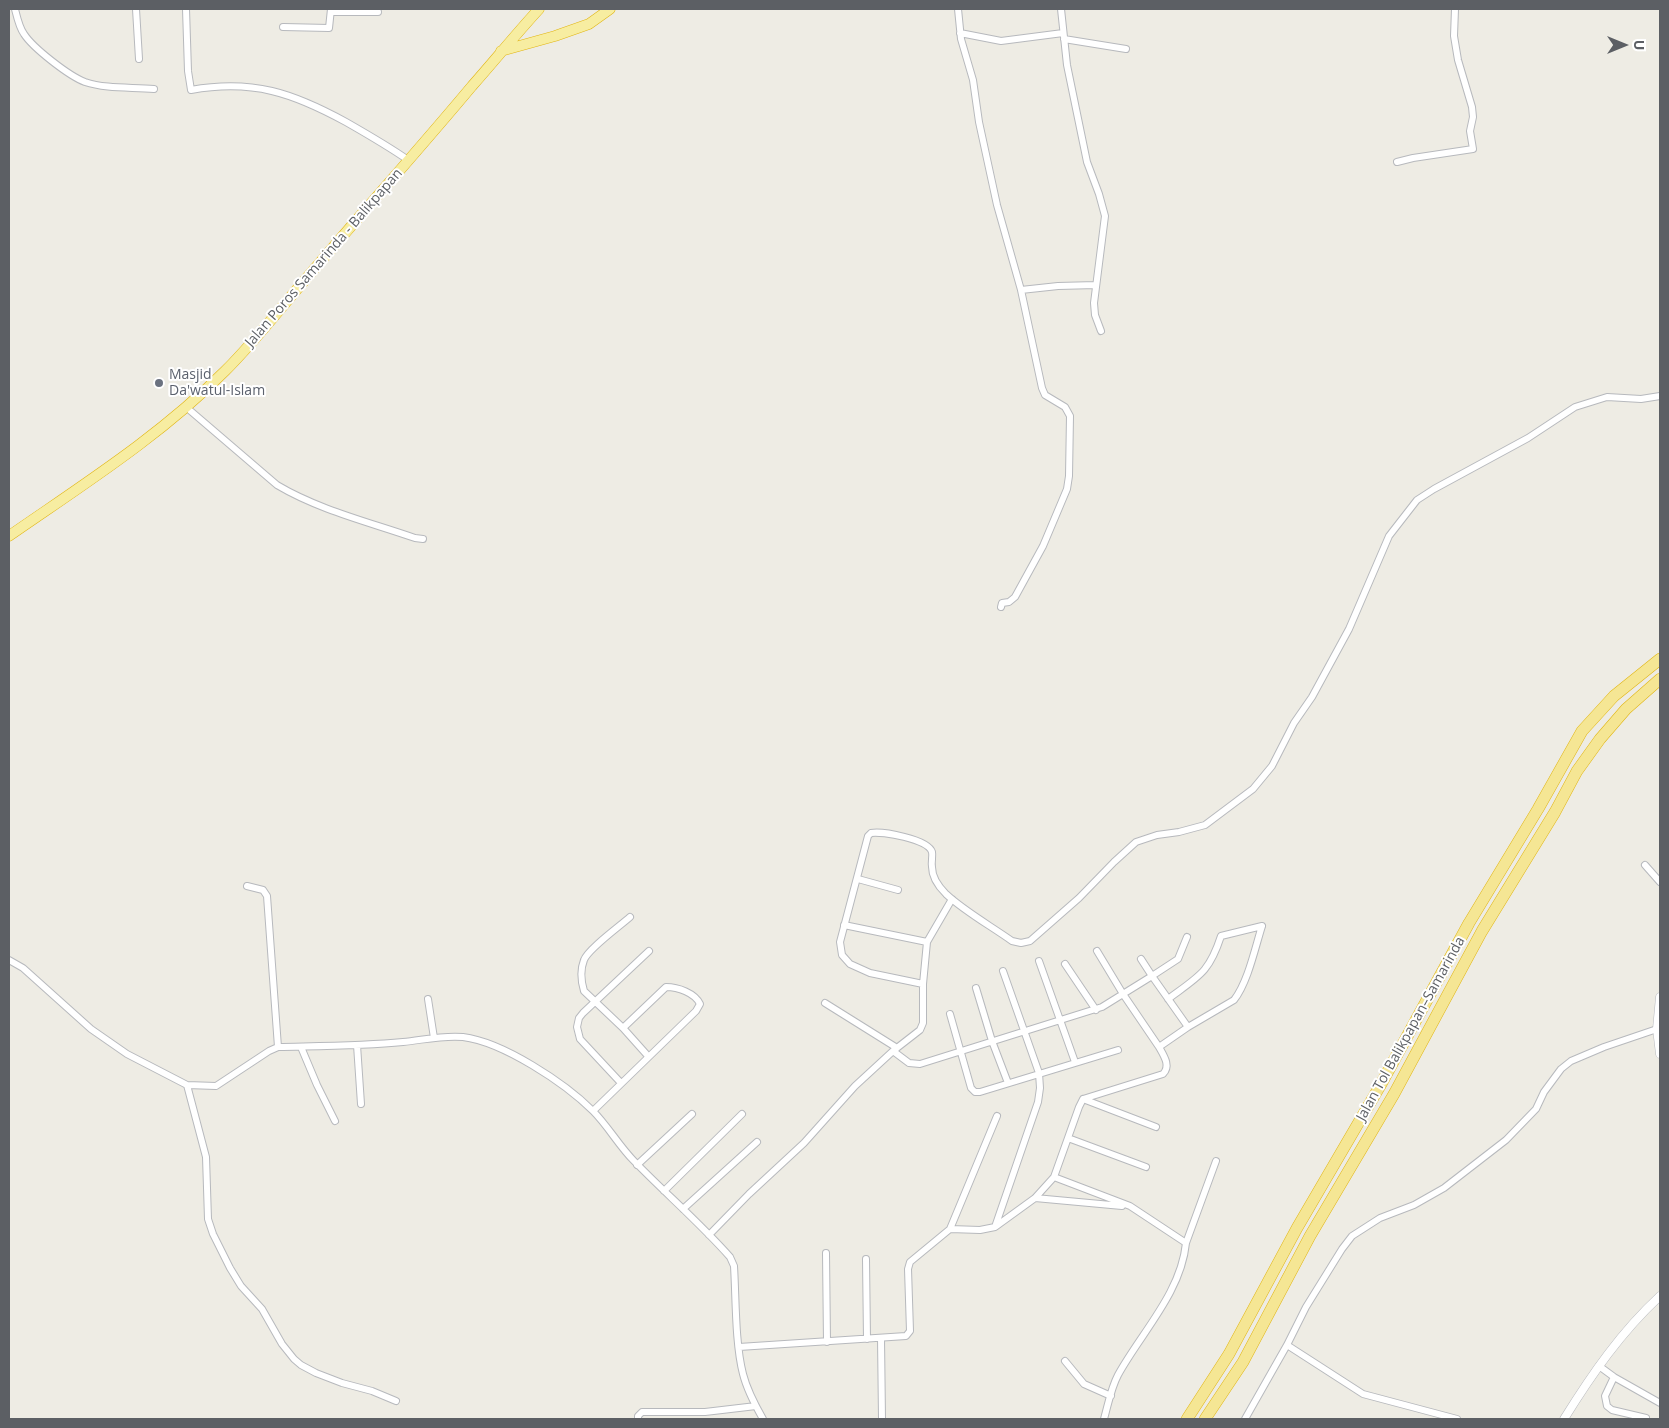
<!DOCTYPE html>
<meta charset="utf-8">
<style>
body{margin:0}
#map{position:relative;width:1669px;height:1428px;overflow:hidden;background:#eeece4;font-family:"Open Sans",sans-serif}
canvas{display:block}
.frame{position:absolute;inset:0;border:10px solid #5c5f64;pointer-events:none}
.north{position:absolute;left:1599px;top:20px;width:50px;height:50px;-webkit-text-stroke:4px #fff;paint-order:stroke;rotate:90deg;font-size:14px;font-weight:700;line-height:20px;text-align:center;color:#5c5f64}
.north::after{content:'';display:block;margin:auto;width:18px;height:22px;background:#5c5f64;clip-path:polygon(50% 0,100% 100%,50% 72%,0 100%)}
</style>
<div id="map">
<canvas width="1669" height="1428"></canvas>
<div class="frame"></div>
<div class="north">U</div>
</div>
<script>
const g = document.querySelector('canvas').getContext('2d');
g.lineJoin = 'round';
function stroke(path, color, width, dash) {
  g.strokeStyle = color;
  g.lineWidth = width;
  g.lineCap = dash ? 'butt' : 'round';
  g.setLineDash(dash || []);
  g.stroke(path);
}
function label(font, color, halo, rows, align = 'center') {
  g.font = font + ' "Open Sans",sans-serif';
  g.lineWidth = 4;
  g.setLineDash([]);
  g.textBaseline = 'middle';
  g.strokeStyle = halo;
  g.fillStyle = color;
  for (const [text, x, y, turn = 0] of rows) {
    g.save();
    g.translate(x, y);
    g.rotate((+turn || 0) * Math.PI / 180);
    g.textAlign = isNaN(turn) ? turn : align;
    if (halo) g.strokeText(text, 0, 0);
    g.fillText(text, 0, 0);
    g.restore();
  }
}
const minor = new Path2D(`
 M15,9C17,17 19,27 24,34C33,48 69,76 85,82C106,89 131,87 154,89
 M136,9L139,59
 M186,9L188,71L191,90C253,79 293,93 346,122C367,134 388,146 408,160
 M958,9L961,39L973,80L979,122L997,205L1021,290L1042,388L1045,395L1065,407L1070,416L1069,476L1067,489L1043,546L1015,597L1009,602L1002,603L1001,607
 M1061,9L1067,65L1087,162L1099,194L1105,216L1094,303L1095,315L1101,331
 M331,12H378
 M283,27L329,28L331,9
 M960,33L1001,41L1063,33
 M1064,39L1126,49
 M1397,162L1413,158L1473,149L1470,131L1473,117L1472,107L1458,60L1454,36L1455,9
 M1021,290L1058,286L1096,285
 M186,407L277,485C319,510 369,522 415,538L423,539
 M1645,865L1660,882
 M858,879L898,890
 M247,886L263,890L267,896L278,1047
 M630,917C620,926 588,949 584,960C580,970 581,981 584,991L623,1028L648,1056
 M844,925L927,942
 M1097,951L1123,994L1159,1047L1188,1027
 M1141,959L1152,976L1178,959L1187,937
 M9,960L23,968L91,1029L127,1054L187,1085L216,1086L269,1051L278,1047C320,1046 362,1046 403,1042C423,1040 443,1035 463,1037C503,1042 565,1083 593,1111C608,1126 619,1146 634,1161C665,1193 700,1223 730,1257L734,1266C736,1298 735,1343 743,1374C747,1390 755,1405 763,1419
 M1039,961L1075,1062
 M1065,964L1096,1010
 M923,984L870,973L850,964L842,955L840,942L868,836L871,833C882,831 928,839 932,852C933,856 931,862 932,867C932,877 939,887 946,894C964,911 991,926 1012,941L1021,943L1030,941L1079,898L1114,862L1136,842L1157,835L1179,832L1205,825L1253,789L1272,766L1294,723L1312,697L1349,629L1389,536L1417,500L1434,489L1528,438L1575,407L1607,397L1641,399L1660,396
 M976,988L992,1041L1008,1083
 M428,999L434,1038
 M1168,999C1199,976 1209,973 1221,936L1262,926
 M825,1003L897,1048
 M950,1014L971,1088L975,1092H980L1118,1050
 M357,1045L361,1104
 M301,1047L317,1085L335,1121
 M893,1051L909,1063L920,1064L1102,1007L1152,976L1188,1027L1234,1000C1248,982 1255,948 1262,926
 M621,1083L580,1039L577,1027L579,1018L583,1013L649,951
 M187,1085L206,1157L208,1219L213,1234L230,1268L241,1286L262,1309L282,1344L294,1359L301,1365L316,1373L342,1383L372,1391L396,1401
 M1083,1099L1156,1127
 M593,1111L696,1011L700,1004C695,993 678,987 666,987L623,1028
 M1068,1138L1146,1167
 M637,1165L692,1114
 M1054,1177L1130,1206L1186,1243C1181,1293 1141,1333 1118,1375C1111,1388 1108,1405 1104,1419
 M664,1191L742,1114
 M1035,1198L1122,1206
 M683,1209L757,1142
 M995,1227L1038,1102L1040,1088L1039,1073L1003,971
 M950,1229L997,1116
 M709,1235L749,1194L804,1143L855,1086L893,1051L920,1030L923,1023V984L927,942L952,899
 M1186,1243L1216,1161
 M826,1253L827,1342
 M866,1259L867,1339
 M881,1338L882,1419
 M1287,1345L1363,1394L1457,1419
 M739,1347L906,1336L910,1331L908,1269L910,1262L950,1229L980,1230L995,1227L1035,1198L1054,1177L1079,1107L1083,1099L1163,1074C1171,1066 1164,1056 1159,1047
 M1065,1361L1084,1384L1111,1396
 M1599,1366L1614,1377L1660,1403
 M1614,1377L1605,1396L1607,1406L1612,1410L1646,1418
 M638,1419V1416L642,1412H705L756,1406
 M1245,1419L1287,1345L1306,1307L1342,1249L1352,1236L1380,1218L1414,1205L1444,1188L1506,1140L1536,1109L1544,1092L1561,1069L1571,1061L1604,1047L1657,1029`);
const tertiary = new Path2D(`
 M1660,997L1657,1029L1660,1054
 M1564,1419C1592,1374 1621,1332 1660,1296`);
const trunk = new Path2D(`
 M501,51L555,36L589,24L610,9
 M9,536C84,484 160,436 225,371C258,338 286,301 317,266C368,206 421,147 472,86C495,60 516,34 539,9`);
const motorway = new Path2D(`
 M1187,1419L1229,1354L1297,1228L1380,1086L1469,923L1538,809L1582,731L1614,696L1660,659
 M1205,1419L1243,1362L1310,1236L1394,1094L1482,931L1555,812L1577,771L1600,739L1626,709L1660,679`);
const markers = [
 [159,383,5,"#6b7280"]
];
const streetNames = [
 ["Jalan Poros Samarinda - Balikpapan",324,258,-49],
 ["Jalan Tol Balikpapan–Samarinda",1411,1029,-61]
];
const worshipNames = [
 ["Masjid",169,375],
 ["Da'watul-Islam",169,391]
];
stroke(minor, '#b7b9bd', 8);
stroke(tertiary, '#b7b9bd', 9);
stroke(trunk, '#e1b511', 11);
stroke(motorway, '#e1b511', 12);
stroke(minor, '#fff', 6);
stroke(tertiary, '#fff', 8);
stroke(trunk, '#f7eda1', 10);
stroke(motorway, '#f5e694', 11);
for (const [x, y, r, color] of markers) {
  const dot = new Path2D();
  dot.arc(x, y, r, 0, 2 * Math.PI);
  g.fillStyle = color;
  g.fill(dot);
  stroke(dot, '#fff', 2);
}
label('14px', '#5c5f64', '#fff', streetNames);
label('14px', '#5b616d', '#fff', worshipNames, 'left');
</script>
